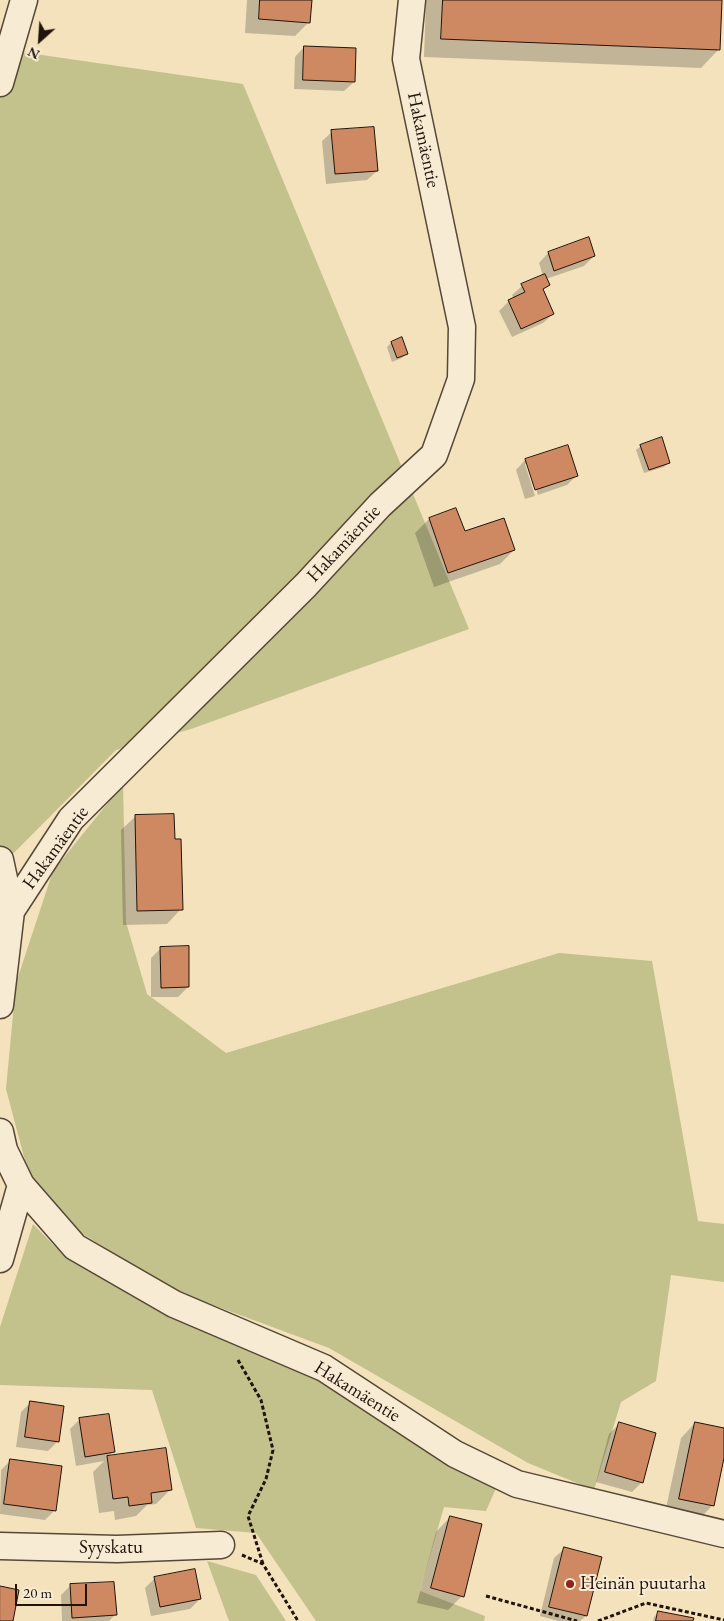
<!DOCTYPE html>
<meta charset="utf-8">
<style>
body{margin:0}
#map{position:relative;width:724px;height:1621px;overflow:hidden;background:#f3e2bc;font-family:"EB Garamond",serif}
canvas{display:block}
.north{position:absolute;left:15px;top:15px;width:50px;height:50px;-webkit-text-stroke:4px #f7ecd3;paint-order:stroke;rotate:206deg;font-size:14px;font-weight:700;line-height:20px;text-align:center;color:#21130b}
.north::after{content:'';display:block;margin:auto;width:18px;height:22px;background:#21130b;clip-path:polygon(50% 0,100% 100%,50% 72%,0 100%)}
.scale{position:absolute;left:15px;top:1584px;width:72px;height:22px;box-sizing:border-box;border:2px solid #21130b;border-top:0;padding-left:6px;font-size:15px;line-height:18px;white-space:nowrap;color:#21130b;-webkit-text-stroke:4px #f7ecd3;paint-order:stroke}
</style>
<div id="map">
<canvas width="724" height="1621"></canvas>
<div class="north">N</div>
<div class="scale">20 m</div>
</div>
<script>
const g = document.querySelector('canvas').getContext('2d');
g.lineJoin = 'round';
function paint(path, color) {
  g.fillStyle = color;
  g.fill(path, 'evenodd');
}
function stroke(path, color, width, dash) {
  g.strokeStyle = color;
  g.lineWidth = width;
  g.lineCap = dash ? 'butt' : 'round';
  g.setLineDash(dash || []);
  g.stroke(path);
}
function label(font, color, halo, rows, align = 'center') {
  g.font = font + ' "EB Garamond",serif';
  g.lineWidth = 4;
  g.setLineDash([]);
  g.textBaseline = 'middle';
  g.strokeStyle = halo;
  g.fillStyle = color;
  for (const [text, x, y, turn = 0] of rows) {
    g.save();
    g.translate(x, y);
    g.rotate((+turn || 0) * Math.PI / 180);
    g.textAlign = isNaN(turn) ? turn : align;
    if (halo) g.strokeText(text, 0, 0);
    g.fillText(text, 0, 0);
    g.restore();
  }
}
const green = new Path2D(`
 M0,49L243,84L469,629L191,729L116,750L0,867Z
 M123,784L126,922L147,994L226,1053L559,953L652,961L698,1221L724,1224V1282L671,1275L656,1381L621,1402L594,1490L528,1463L329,1348L175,1291L78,1231L28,1172L6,1089L16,983L53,871Z
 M33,1224L67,1259L171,1313L321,1378L497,1486L486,1511L444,1507L420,1591L485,1616L484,1621H316L256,1533L196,1528L152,1390L0,1385V1327Z
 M207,1561L256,1575L286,1621H229Z`);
const shadow = new Path2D(`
 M247,0H311L309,22L295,36L245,33Z
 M426,0H721L719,49L701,68L424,57Z
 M304,47L354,82L344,91L294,89L295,57Z
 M332,132L377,171L367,180L326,184L322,141Z
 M548,253L594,256L584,266L546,279L549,285L542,291L553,314L543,323L512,337L499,311L509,301L514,299L512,295L522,286L543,276L539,263Z
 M391,343L407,353L402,358L392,362L387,347Z
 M567,446L577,475L567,485L538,495L528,464H525L535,496L525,499L516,470L525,460Z
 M641,446L669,462L664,467L644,473L636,450Z
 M456,510L464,533L514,550L500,564L434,587L415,533L429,519Z
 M136,816L181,909L167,924L123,925L121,830Z
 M161,948L188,987L178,997H151V958Z
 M30,1403L58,1441L48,1451L16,1447L21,1412Z
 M80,1419L113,1452L107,1458L164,1449L170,1490L156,1504L147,1505L136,1516L115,1520L114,1511L99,1513L93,1472L104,1461L76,1466L70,1429Z
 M695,1423L724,1430V1452L713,1505L698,1520L665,1513L681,1438Z
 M619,1424L642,1482L632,1492L596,1482L609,1434Z
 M10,1461L55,1510L45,1520L0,1514L1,1470Z
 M450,1517L462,1596L448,1610L417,1603L436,1532Z
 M564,1549L586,1616L580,1621H558L540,1616L554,1558Z
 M155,1578L200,1599L190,1609L151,1616L145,1588Z
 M70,1586L115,1615L109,1621H62L61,1595Z
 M658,1613L692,1621H653L654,1617Z`);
const building = new Path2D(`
 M260,0H312L310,23L259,19Z
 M443,0H722L720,50L441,39Z
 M304,46L356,48L355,82L303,80Z
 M374,127L378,171L335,174L331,130Z
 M589,237L595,256L554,271L548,252Z
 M545,274L550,285L543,289L554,314L521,329L508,300L525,292L521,284Z
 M402,337L408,354L397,358L391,342Z
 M662,437L670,463L649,470L640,445Z
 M568,445L578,476L535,490L525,459Z
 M456,508L465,531L504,518L515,550L448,573L429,518Z
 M174,814L175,839H181L183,910L137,911L135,815Z
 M189,946V987L161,988L160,947Z
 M30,1401L64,1406L59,1442L25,1437Z
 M109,1414L115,1452L85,1457L79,1418Z
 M619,1422L656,1433L643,1483L605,1472Z
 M695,1422L724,1428V1458L714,1506L679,1499Z
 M166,1448L172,1490L151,1493L152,1503L129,1506L128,1497L113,1499L107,1456Z
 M10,1459L62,1466L56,1511L4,1504Z
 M450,1516L482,1524L464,1597L431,1588Z
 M564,1547L602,1557L587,1616L549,1607Z
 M195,1569L201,1599L160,1607L154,1577Z
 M114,1582L117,1615L72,1618L70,1584Z
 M0,1586L19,1590L13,1621H0Z
 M658,1611L694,1618L693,1621H656Z`);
const path = new Path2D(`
 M238,1360L261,1400L273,1450L266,1479L248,1516L263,1564
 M242,1555L263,1564L298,1621
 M486,1596L577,1621
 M598,1621L646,1603L724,1620`);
const street = new Path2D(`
 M0,83L24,0
 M0,860L11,911
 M0,1005L11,911L71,819L306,585L380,505L434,455L461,379L462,327L406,59L412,0
 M0,1132L4,1150L21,1185L75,1247L174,1304L324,1368L455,1454L517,1484L724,1534
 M0,1259L21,1185
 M0,1546L117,1549L221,1545`);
const markers = [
 [570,1584,5,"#8f2418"]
];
const streetNames = [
 ["Hakamäentie",423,140,78],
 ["Hakamäentie",344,544,-47],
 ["Hakamäentie",56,848,-54],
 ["Hakamäentie",357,1392,32],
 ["Syyskatu",111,1548]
];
const poiNames = [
 ["Heinän puutarha",580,1584]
];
paint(green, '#c3c18c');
paint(shadow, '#0003');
paint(building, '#cf8962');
stroke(building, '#21130b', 1);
stroke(street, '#564737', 29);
stroke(path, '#21130b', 3, [4, 2.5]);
stroke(street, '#f7ecd3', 26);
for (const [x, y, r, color] of markers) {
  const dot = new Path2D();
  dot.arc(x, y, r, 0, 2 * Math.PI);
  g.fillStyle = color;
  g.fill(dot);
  stroke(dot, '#f7ecd3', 2);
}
label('19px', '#21130b', '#f7ecd3', streetNames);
label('19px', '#21130b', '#f7ecd3', poiNames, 'left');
</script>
